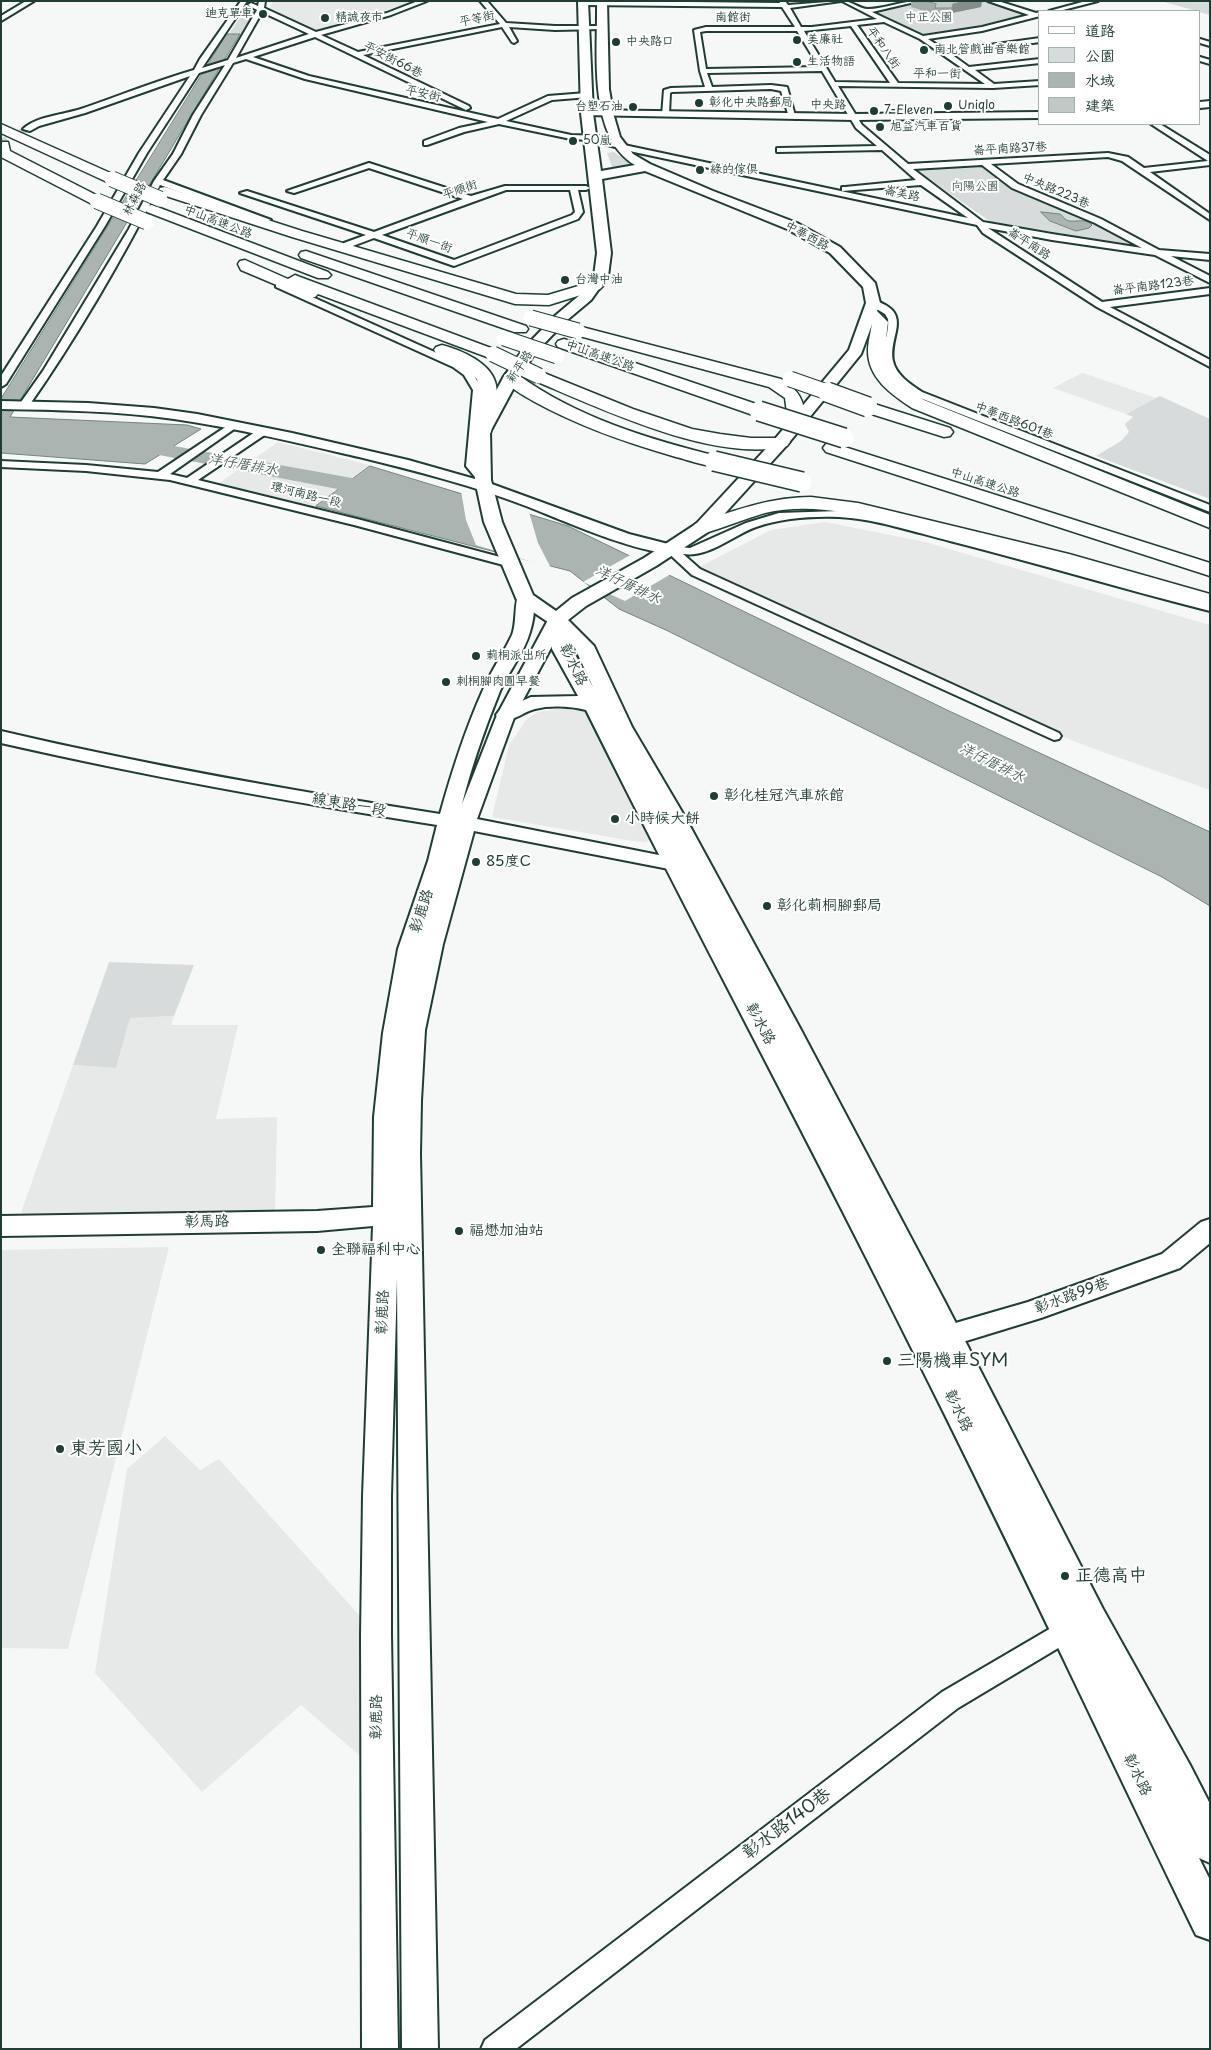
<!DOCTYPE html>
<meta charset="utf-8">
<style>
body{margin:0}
#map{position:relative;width:1211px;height:2050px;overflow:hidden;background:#f6f7f7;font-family:"Playpen Sans","LXGW WenKai TC",sans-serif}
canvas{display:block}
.frame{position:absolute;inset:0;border:2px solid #1f3d34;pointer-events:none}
.legend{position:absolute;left:1038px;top:10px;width:162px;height:115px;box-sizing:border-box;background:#fff;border:1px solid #a5b1ae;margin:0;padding:6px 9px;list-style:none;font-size:15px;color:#1f3d34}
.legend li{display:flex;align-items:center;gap:10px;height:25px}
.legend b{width:25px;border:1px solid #a5b1ae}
</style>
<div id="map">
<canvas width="1211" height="2050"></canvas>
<div class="frame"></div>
<ul class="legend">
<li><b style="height:6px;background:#fff"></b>道路</li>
<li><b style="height:14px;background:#d6dcdb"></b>公園</li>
<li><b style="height:14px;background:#aab5b1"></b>水域</li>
<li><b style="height:14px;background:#c0c9c6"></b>建築</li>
</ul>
</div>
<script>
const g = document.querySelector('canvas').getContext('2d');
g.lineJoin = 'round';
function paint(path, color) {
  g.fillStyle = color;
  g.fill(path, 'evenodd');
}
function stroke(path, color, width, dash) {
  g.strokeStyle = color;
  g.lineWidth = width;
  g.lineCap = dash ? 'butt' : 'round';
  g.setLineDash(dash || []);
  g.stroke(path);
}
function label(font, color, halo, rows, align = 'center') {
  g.font = font + ' "Playpen Sans","LXGW WenKai TC",sans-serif';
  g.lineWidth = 4;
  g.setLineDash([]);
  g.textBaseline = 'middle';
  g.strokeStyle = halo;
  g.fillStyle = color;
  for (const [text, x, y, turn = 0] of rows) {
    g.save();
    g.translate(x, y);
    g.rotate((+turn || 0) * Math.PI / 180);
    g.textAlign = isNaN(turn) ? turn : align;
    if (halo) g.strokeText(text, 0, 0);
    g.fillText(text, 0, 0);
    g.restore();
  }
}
const built = new Path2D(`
 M273,1H417L383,14L341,22L317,32L270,9Z
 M1082,373H1083L1156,398L1126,414L1053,388Z
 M278,442L369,465L312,507L219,483Z
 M825,522L925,542L1210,625V790L1086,746L1027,722L703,572L701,566L771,530Z
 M559,708L587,712L597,716L652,838L646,842L633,841L492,817L509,745L527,719L538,712Z
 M174,1016L171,1025H238L216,1119L277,1117L275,1216L21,1213L73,1065L116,1068L130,1018Z
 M169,1247L68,1649L1,1648V1250Z
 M165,1436L200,1470L219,1459L368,1625L365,1760L301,1705L202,1792L95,1673L127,1469Z`);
const green = new Path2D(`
 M924,1H988L1034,15L980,28L923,36L873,12Z
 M1161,1H1210V15Z
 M245,10L257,12L243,34H229Z
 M614,152L636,168L614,172L607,153Z
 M979,165L1008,187L1077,216L1143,247L991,222L916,170Z
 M1160,396L1210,419V499L1096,456L1121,441L1129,432L1125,424L1133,417L1126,414Z
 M109,962L194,965L174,1016L130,1018L116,1068L73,1065Z`);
const water = new Path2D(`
 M227,34H240L10,417L187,425L201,429L145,464L1,453V399Z
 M1041,212L1060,214C1062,215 1063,217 1065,219C1072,225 1084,216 1092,225L1089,228L1076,231L1050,221Z
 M370,466L568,526L947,710L1210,832V906L1162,877L668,631L619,609L570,571L316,506Z`);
const pier = new Path2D(`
 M461,491L529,512L538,543L551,568L476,545L466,520Z
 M632,554L671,574L625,601L583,582Z`);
const river = new Path2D(`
 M124,437L352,478L397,492L400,497L397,502L389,504L348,491L117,447L113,443L117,439Z`);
const streetTunnel = new Path2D(`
 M1,143L27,129`);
const street = new Path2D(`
 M26,1H34L1,21V16Z
 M241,1H247L202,68L228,60L257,10L248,5L251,3L258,6L259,1H265L264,8L316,32L387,13L418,1H427L391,15L321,35L358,52L500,24L480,1H487L506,23L555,26H605L606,27L603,29L555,30L509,27L517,41L514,43L512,42L502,27L363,55L469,106L470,108L466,110L315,37L253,57L309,76L498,119L548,96L586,93H589V97L552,100L506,121L571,135L602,136L606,138L603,140L624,145L968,218L921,185L842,191V187H845L916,180L882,150L777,152V148H780L877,146L856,128L822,71L707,73L712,87L771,85L787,87L796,119L789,117L781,91L771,89L672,92L670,93L669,114L662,116L664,90L671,88L705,87L700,71L694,30L706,27H795L782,7L583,5L580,3L596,1L780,3L779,1H785L788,5L841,1L790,8L801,27H812L877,19L842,1C852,1 859,9 868,9C883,9 902,1 919,1L872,12L923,36L982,27L1029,15L988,1H998L1036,13L1040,12V16L982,31L928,39L946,51L1040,38V42L951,54L969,67L1040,59V63L975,70L994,84L1040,81V85L993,88L838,86L862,125L908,164L1108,153L1128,157L1144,168L1208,161L1151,124H1160L1210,155V165L1150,172L1210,214V220L1122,161L1108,157L991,164L1018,184L1101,219L1159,250L1210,254V260L1171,256L1210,276V283L1155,255L1052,240L988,228L1102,302L1210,288V294L1110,307L1210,360V367L1097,307L983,233L977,225L634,152L589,140L571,139L499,124L464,132L427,145H424V141L459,128L488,122L305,79L246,59L233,63L201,115L181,154L163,180L271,220L264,222L160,185C121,261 77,337 28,407H20L19,405L43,371L129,229L154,181L173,154L193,115L225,65L199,73L147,153L105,226L6,384L1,387V376L97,226L139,153L190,76L85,113L39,126L30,131L23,129C37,116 63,115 81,109C119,96 156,81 194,70L200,59ZM262,12L309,34L236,58ZM884,22L920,39L985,84L898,83L857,25ZM851,26L890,83L835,82L804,31ZM706,31H797L819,67L706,69L700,32ZM982,165L1012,188L1095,223L1142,248L1052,234L983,222L913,169Z
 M1086,1H1098L1059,11H1049Z
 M1200,39L1210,42V46L1200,43Z
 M1200,57L1210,60V64L1200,61Z
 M369,163L471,196L505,186H586L590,188L586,190H578L583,212L578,219L454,266L374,238L350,247H344V243L366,235L240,193L247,191L374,232L463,199L369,168L294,193L287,191ZM506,190H570L575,212L572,215L454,260L382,235Z
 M279,282L459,363L471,371L483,390L476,466L488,480L487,482H479L466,466L473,390L464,375L453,367L276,287V283Z
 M873,300C915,313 888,335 893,361C896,375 910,384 922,392L1210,505V512L915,396C897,384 880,369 884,346C886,337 889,329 888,319L885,314L870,305V301Z
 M233,422L238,425L237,427L170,474L187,478L258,430H266L267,432L266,434L198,480L361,520L515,561L517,563L511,567L354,525L170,480L86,471L1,467V461L86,465L158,472Z
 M839,511L878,517L1049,559L1210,603V611C1123,589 1037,563 950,541C914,532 876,519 839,517C811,516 782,518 756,527C733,535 709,558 683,554L700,569L1059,733L1061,736L1059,739L1054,740L692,575L664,549L670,546L690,548L746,523L779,513Z
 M1072,1620L1080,1623L1083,1630L1080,1637L1070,1641L958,1708L516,2049H481L485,2040L942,1692L1058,1624Z`);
const secondary = new Path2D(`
 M1210,101V107L1200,108V102Z
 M587,110L854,114L1040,112V118L854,120L583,115V111Z
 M1,401L88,403L154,408L197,414L292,433L408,460L489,483L629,534L676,546L678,549L676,552C649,559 555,517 526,506C472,485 415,471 359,457C298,443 236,428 174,419C117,411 59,410 1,409Z
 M525,593L531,594C537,604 533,622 530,632C524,653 509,671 500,691C485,728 472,765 462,804L497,715L548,620L551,616H563L566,620L515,715L477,819L674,858L699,860L702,864L699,868L674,870L474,831L443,944L425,1030L421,1101L420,1154L438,2049H402L397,1278L391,1496V1635L398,2049H362L361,1635L363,1496L373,1226L317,1231L1,1236V1216L317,1211L373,1207L374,1117L383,1033L398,949L428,861L437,825C291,802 145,776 1,743V731C146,765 293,791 440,814C452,771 465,730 483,690C491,671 503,654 512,635C517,623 514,602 519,594Z
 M1210,1219V1243L1180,1268L1041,1318L930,1352L921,1349L917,1341L921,1333L1028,1302L1162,1254L1201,1222Z`);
const primary = new Path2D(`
 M578,1H588L593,113L601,171L635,165C587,137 598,50 597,1H607L609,89L613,113L620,137L633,154L650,164L713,191L797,223L840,247L875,283L880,303L861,354L787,445L708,532L656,566L586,606L568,620L594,646L632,727L685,817L801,1030L945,1302L1103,1609L1190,1765L1210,1804V1863L1199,1858L1210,1880V1940L1196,1935C1100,1737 1007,1537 908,1341C803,1129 691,922 586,710C571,706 550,705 535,709C522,712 514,723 499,719L496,715L499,711L531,697L578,696L552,649L548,622L518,602L516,598L484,522L475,480L474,432L503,378L525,347L556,315L581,294L594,276L597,253L581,113ZM645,171L787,229L830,253L863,287L866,303L849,350L775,439L696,524L644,558L572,598L556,611L533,595L502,522L491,480L490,432L519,378L535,353L566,321L591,300L608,276L611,253L602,179ZM571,644L575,648L593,687L572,649Z`);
const highway = new Path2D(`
 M1,124L117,176L119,179L112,183L107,182L1,133Z
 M1,142H8L10,151L102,198L104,201L102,204H92L1,157Z
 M165,187L302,231L516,294L548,295L595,281L600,283L603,286L600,289L549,305L515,304L292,237L160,194L158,191L160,188Z
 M152,205L328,272L331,275L328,278H318L147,212L145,209L147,206Z
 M306,251L526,326L528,329L526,332H514L301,258L299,255L301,252Z
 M245,260L288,279L295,275L300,277L499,351L501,354L499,357H487L318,294L315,297H305L241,270L238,264L240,261Z
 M871,309L877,311L888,322C882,370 883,373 924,400L1210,515V528L912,408C891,394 868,378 868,351C868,341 871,332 872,323L863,314L865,311Z
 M578,326L781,379C799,390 804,400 806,421L803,425L797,426L791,425L788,421L785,398L769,387L572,334L570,331L572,328Z
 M564,339L765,407L768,411L765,415L759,416L753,415L558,347L556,344L558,341Z
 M442,345C461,350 492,363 496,385C499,400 493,417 491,432L488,436L482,437L476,436L473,432L480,396L477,379L463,367L436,353L434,350L436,347Z
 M539,371L633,409L692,429L720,434L751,438H787L790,442L787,446C716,464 599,408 533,380L531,376L533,372Z
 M511,373L517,374C577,418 649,439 720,457L723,461L720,465C707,468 689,460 676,457C627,443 578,426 533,401C523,395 509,388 503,378L505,374Z
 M868,402L950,428L953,432L950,436L944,437L862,411L859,407L862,403Z
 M832,443L1210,563V576L826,452L823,448L826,444Z
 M811,497L858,503L1069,554L1210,594V606L1063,564L842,512C817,508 790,507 765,513C744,519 723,528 702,534L695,532L692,528L695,524C733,511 770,497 811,497Z`);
const highwayBridgeFar1 = new Path2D(`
 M112,179L160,199
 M97,201L147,222
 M531,318L578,331
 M504,338L557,356
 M493,354L539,376
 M790,379L830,393`);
const highwayBridge = new Path2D(`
 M827,392L868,407
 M759,411L844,438
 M714,461L802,482`);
const wall = new Path2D(`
 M911,1H982L981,7L952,13L950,18L934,17L935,14L911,7Z`);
const shadedWall = new Path2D(`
 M966,1H982L981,7L952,13L950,18L953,4Z`);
const building = new Path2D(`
 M925,1H966L953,4L952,8H935L936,4Z`);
const markers = [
 [263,14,5,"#1f3d34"],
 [325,18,5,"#1f3d34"],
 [797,40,5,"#1f3d34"],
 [616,42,5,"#1f3d34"],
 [924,50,5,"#1f3d34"],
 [797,62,5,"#1f3d34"],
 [699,103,5,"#1f3d34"],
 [948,106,5,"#1f3d34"],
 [633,107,5,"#1f3d34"],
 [874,111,5,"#1f3d34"],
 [880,127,5,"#1f3d34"],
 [573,141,5,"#1f3d34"],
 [700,170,5,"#1f3d34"],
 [565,280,5,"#1f3d34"],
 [476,656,5,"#1f3d34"],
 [446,682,5,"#1f3d34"],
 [714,796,5,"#1f3d34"],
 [615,819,5,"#1f3d34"],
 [476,862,5,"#1f3d34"],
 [767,906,5,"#1f3d34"],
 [459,1231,5,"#1f3d34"],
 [321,1250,5,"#1f3d34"],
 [887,1361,5,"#1f3d34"],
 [60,1449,5,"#1f3d34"],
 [1065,1576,5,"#1f3d34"]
];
const farPoinames = [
 ["迪克單車",253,14,"right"],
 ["精誠夜市",335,18],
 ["美廉社",807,40],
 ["中央路口",626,42],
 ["南北管戲曲音樂館",934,50],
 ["生活物語",807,62],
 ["彰化中央路郵局",709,103],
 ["Uniqlo",958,106],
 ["台塑石油",623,107,"right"],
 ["7-Eleven",884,111],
 ["旭益汽車百貨",890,127],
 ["50嵐",583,141],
 ["綠的傢俱",710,170],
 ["台灣中油",575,280],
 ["莿桐派出所",486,656],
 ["刺桐腳肉圓早餐",456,682]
];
const farStreetnames = [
 ["南館街",733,18],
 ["平等街",477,19,-11],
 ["平和八街",883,48,55],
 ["平安街66巷",393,60,27],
 ["平和一街",937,74,1],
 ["平安街",423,94,13],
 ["中央路",828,105,1],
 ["崙平南路37巷",1010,149,-3],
 ["平順街",460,190,-19],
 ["中央路223巷",1056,191,23],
 ["崙美路",902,194,12],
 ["林森路",135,199,-62],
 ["中山高速公路",218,222,21],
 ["中華西路",807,236,28],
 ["平順一街",429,241,20],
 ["崙平南路",1029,244,33],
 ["崙平南路123巷",1153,286,-7],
 ["中山高速公路",600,356,19],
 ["新平路",520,367,-56],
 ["中華西路601巷",1014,421,21],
 ["中山高速公路",985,483,18],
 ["環河南路一段",306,495,14]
];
const farParknames = [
 ["中正公園",929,18],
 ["向陽公園",975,187]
];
const farWaternames = [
 ["洋仔厝排水",243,465,10],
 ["洋仔厝排水",628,585,26],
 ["洋仔厝排水",992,763,27]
];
const streetNames = [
 ["彰水路",573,665,64],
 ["線東路一段",349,805,10],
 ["彰鹿路",422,911,-72],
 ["彰水路",760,1024,62],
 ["彰馬路",207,1222,-1],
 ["彰水路99巷",1072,1296,-20],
 ["彰鹿路",383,1312,-88],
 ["彰水路",958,1411,64],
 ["彰鹿路",377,1717,-90],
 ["彰水路",1137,1775,64]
];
const poiNames = [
 ["彰化桂冠汽車旅館",724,796],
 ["小時候大餅",625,819],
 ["85度C",486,862],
 ["彰化莿桐腳郵局",777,906],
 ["福懋加油站",469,1231],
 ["全聯福利中心",331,1250]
];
const nearPoinames = [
 ["三陽機車SYM",897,1361],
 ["東芳國小",70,1449],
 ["正德高中",1075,1576]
];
const nearStreetnames = [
 ["彰水路140巷",787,1824,-37]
];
paint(built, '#e6e9e8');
paint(green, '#d6dcdb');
paint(water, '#aab5b1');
stroke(water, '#72857f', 1);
paint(pier, '#f6f7f7');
paint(river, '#aab5b1');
stroke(streetTunnel, '#cbd2d0', 7, [7, 4]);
stroke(street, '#1f3d34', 4);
stroke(secondary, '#1f3d34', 4);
stroke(primary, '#1f3d34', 4);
stroke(highway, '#1f3d34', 3);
paint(street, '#fff');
paint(secondary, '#fff');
paint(primary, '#fff');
paint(highway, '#fff');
stroke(highwayBridgeFar1, '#1f3d34', 17, []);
stroke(highwayBridge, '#1f3d34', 22, []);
stroke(highwayBridgeFar1, '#fff', 15);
stroke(highwayBridge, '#fff', 19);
paint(wall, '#a5adaa');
paint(shadedWall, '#868d8b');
paint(building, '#c0c9c6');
stroke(building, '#868d8b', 1);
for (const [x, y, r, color] of markers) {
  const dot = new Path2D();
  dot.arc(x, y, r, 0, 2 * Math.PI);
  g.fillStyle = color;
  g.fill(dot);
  stroke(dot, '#fff', 2);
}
label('12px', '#1f3d34', '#fff', farPoinames, 'left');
label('12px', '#1f3d34', '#fff', farStreetnames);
label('12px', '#445d55', '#fff', farParknames);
label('italic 14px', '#49615a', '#fff', farWaternames);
label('15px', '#1f3d34', '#fff', streetNames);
label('15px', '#1f3d34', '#fff', poiNames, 'left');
label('18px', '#1f3d34', '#fff', nearPoinames, 'left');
label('18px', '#1f3d34', '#fff', nearStreetnames);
</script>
